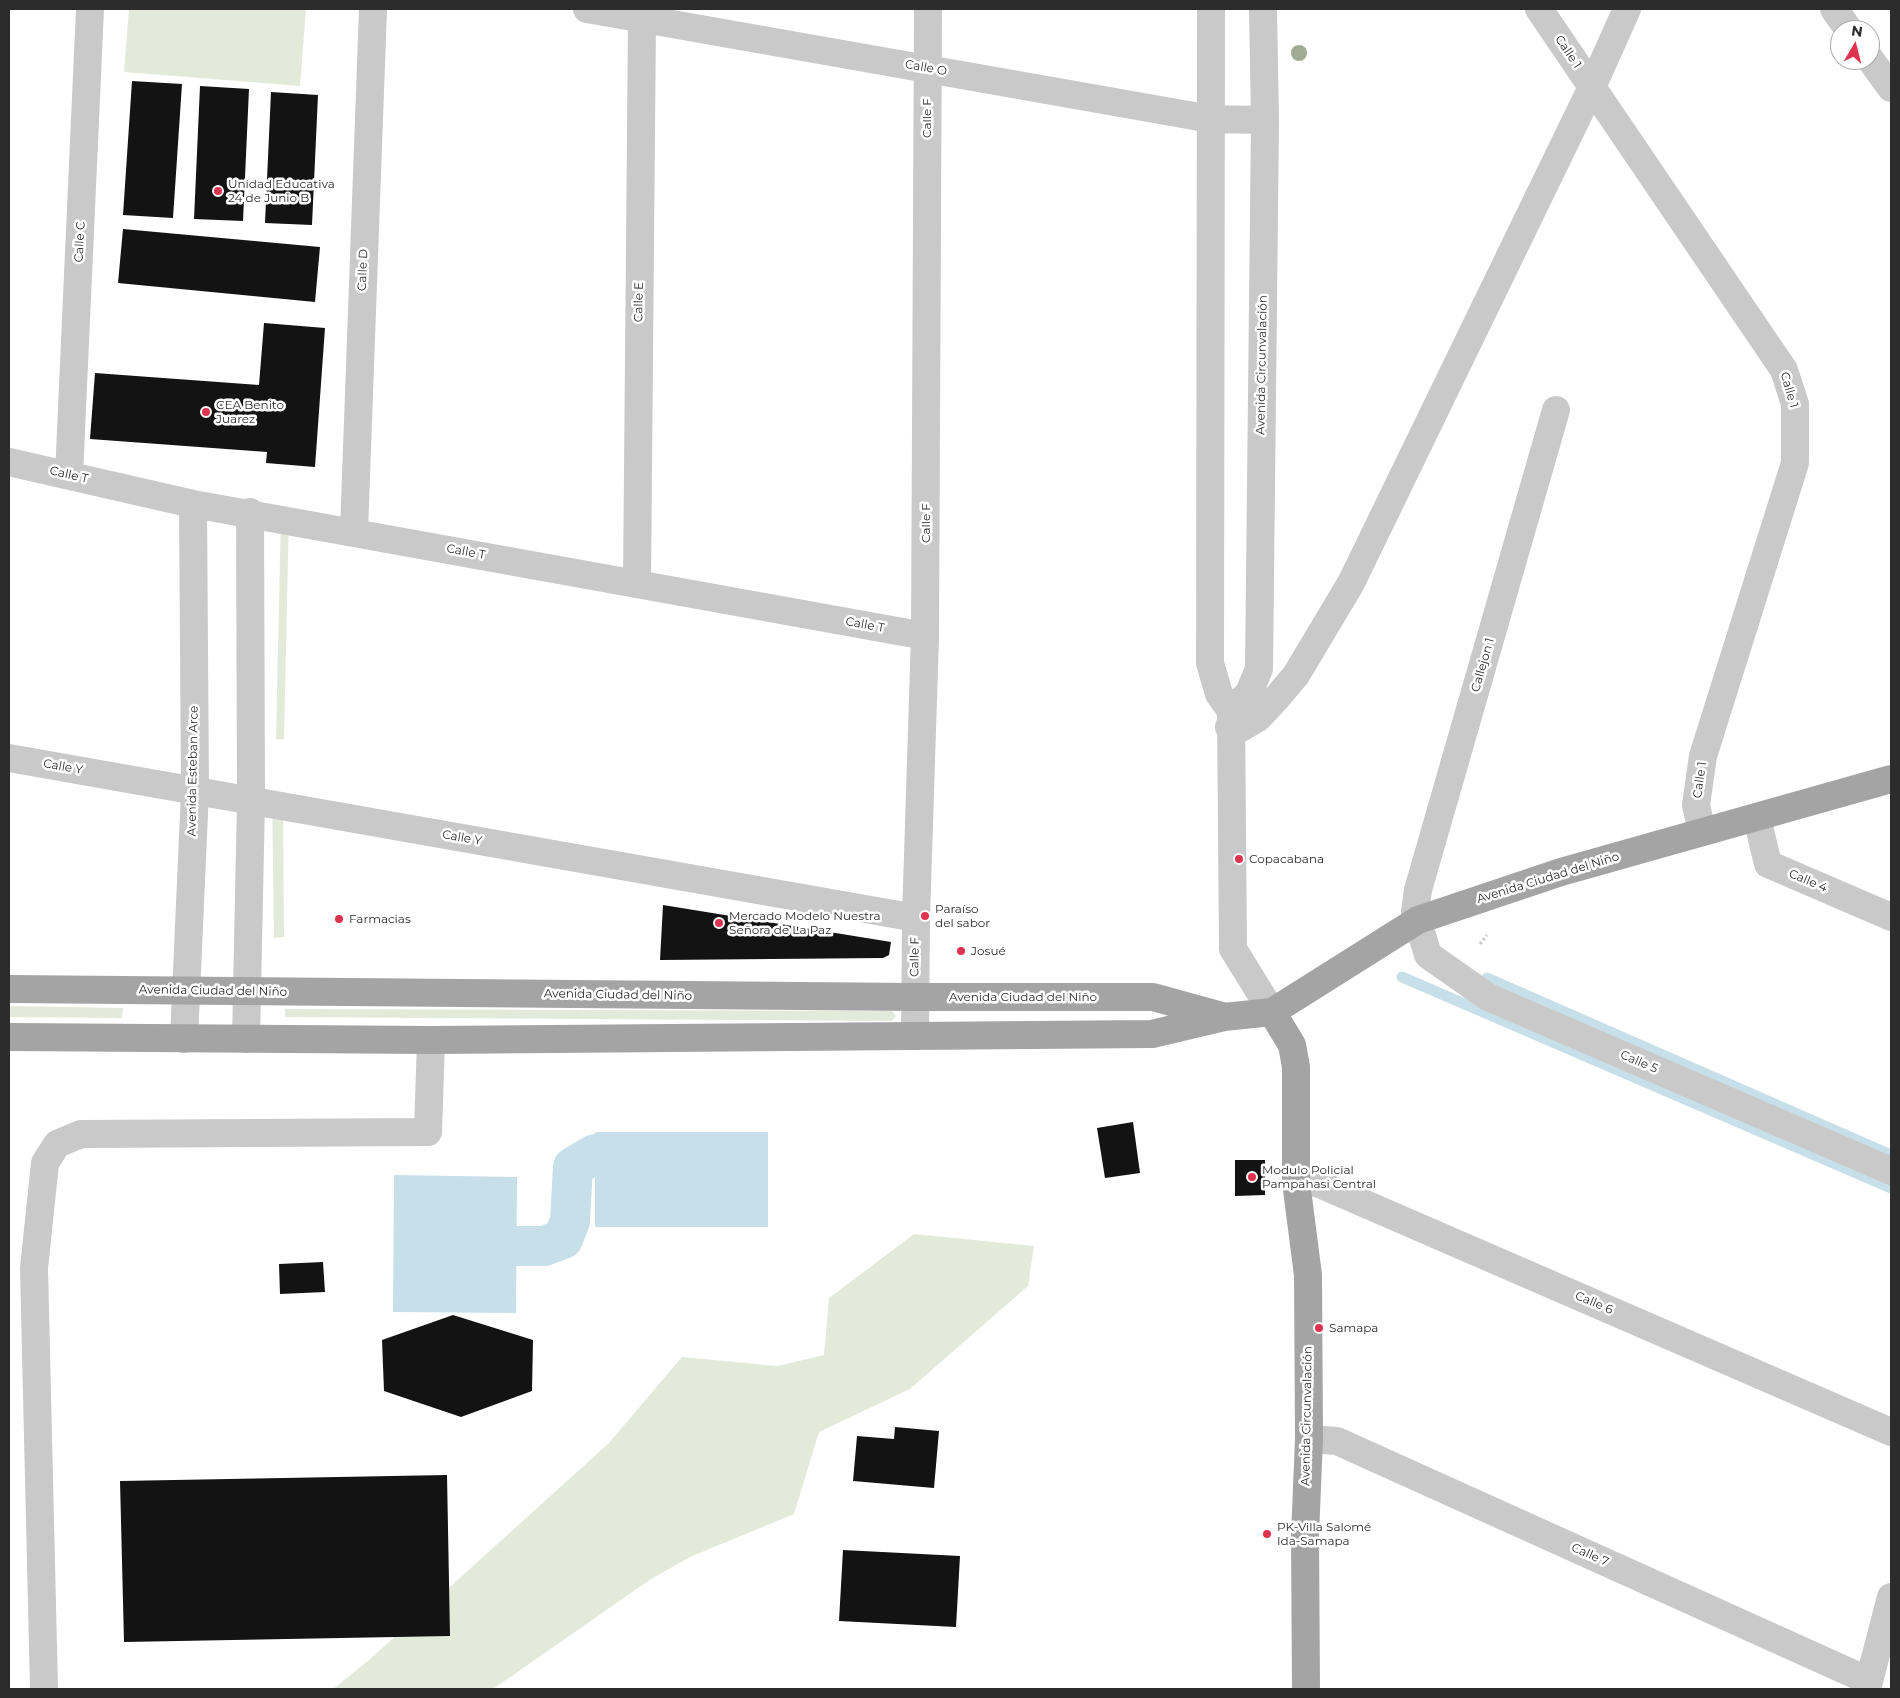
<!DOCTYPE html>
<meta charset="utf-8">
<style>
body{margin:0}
#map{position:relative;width:1900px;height:1698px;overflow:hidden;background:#fff;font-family:Montserrat,sans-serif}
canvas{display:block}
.frame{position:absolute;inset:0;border:10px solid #2c2c2c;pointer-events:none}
.north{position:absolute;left:1830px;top:20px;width:50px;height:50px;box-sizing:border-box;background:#fff;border:1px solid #ababab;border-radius:50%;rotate:8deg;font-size:14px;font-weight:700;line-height:20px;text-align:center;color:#2c2c2c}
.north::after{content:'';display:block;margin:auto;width:18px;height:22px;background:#de334e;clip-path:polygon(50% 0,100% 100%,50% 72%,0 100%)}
</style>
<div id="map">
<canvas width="1900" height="1698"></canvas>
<div class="frame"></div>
<div class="north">N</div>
</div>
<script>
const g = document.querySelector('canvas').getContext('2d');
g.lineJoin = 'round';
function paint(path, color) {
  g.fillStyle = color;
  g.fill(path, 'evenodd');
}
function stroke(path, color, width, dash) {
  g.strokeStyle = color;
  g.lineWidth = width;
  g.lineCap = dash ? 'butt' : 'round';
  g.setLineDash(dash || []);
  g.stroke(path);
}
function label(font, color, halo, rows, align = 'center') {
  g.font = font + ' Montserrat,sans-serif';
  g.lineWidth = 5;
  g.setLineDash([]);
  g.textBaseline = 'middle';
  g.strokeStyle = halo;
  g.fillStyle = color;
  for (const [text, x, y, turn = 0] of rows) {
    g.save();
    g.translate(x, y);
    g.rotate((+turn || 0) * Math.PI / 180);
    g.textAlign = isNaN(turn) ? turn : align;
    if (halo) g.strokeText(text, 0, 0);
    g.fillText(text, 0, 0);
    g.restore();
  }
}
const green = new Path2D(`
 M129,9H306L300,86L124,72Z
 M281,512L289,513L284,739H276Z
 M283,792L284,937L274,938L272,793Z
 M9,1006L123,1008L122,1018L9,1017Z
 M285,1009L892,1011L896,1016L892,1021L285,1017Z
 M914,1234L1034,1246L1028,1286L910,1389L819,1432L794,1514L690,1557L651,1579L493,1689H333L369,1660L609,1443L682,1357L777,1366L824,1355L829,1298Z`);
const water = new Path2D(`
 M595,1132H768V1227H595Z
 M394,1175L517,1177L516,1313L393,1312Z`);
const stream = new Path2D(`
 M1402,977L1891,1188
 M1487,978L1891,1155`);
const canal = new Path2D(`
 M516,1246H544L563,1239L570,1221L573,1167L595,1154`);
const building = new Path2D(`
 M132,81L182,84L173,218L123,215Z
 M200,86L249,89L243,221L194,219Z
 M271,92L318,95L312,225L265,223Z
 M123,229L320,247L315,302L118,283Z
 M264,323L325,328L315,467L266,463L267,452L90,439L95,373L259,385Z
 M663,905L891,942L889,955L883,958L660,960Z
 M1133,1122L1140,1173L1105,1178L1097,1128Z
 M1235,1160H1265V1195L1235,1196Z
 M323,1262L325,1292L280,1294L279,1264Z
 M453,1315L533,1340L532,1391L461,1417L384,1391L382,1340Z
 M895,1427L939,1431L934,1488L853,1481L857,1436L894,1439Z
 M447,1475L450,1636L124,1642L120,1481Z
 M843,1550L960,1556L956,1627L839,1621Z`);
const path = new Path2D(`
 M1480,944L1487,935`);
const minor = new Path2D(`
 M587,9L1211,119L1265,120
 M1211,9L1210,663L1219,694L1231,711L1233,949L1272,1012
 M1539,9L1784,370L1795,404V463L1703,756L1696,805L1702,832
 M1834,9L1849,30
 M1870,59L1891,88
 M1556,410L1418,890L1415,912L1428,955L1488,997L1891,1171
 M9,462L193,504L925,636
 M69,475L90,9
 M354,531L373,9
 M637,583L642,20
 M1231,711L1249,693L1259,669L1265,120L1263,9
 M1229,727L1241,728L1258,718L1275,700L1296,675L1351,583L1592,87L1627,9
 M9,758L916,918
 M1757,818L1768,864L1891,917
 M915,1036L916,918L925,636L928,9
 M184,1039L195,791L193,504
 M246,1039L251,801L250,512
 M1296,1182L1317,1183L1891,1432
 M1309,1439L1337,1441L1869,1681
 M44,1689L34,1268L45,1163L57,1144L81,1134L428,1132L431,1040
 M1867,1689L1891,1597`);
const major = new Path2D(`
 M9,989L914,997H1153L1222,1016
 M1272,1012L1292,1045L1296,1067V1182L1308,1275L1309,1439L1305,1535L1306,1689
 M9,1037L431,1040L1152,1034L1224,1017L1272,1012L1418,920L1561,872L1891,779`);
const trees = [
 [1299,53]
];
const markers = [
 [218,191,5,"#de334e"],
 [206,412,5,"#de334e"],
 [1239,859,5,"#de334e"],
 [925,916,5,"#de334e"],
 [339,919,5,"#de334e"],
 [719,923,5,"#de334e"],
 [961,951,5,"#de334e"],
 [1252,1177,5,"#de334e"],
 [1319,1328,5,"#de334e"],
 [1267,1534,5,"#de334e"]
];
const streetNames = [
 ["Calle 1",1568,52,56],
 ["Calle O",926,68,10],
 ["Calle F",927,118,-90],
 ["Calle C",80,242,-87],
 ["Calle D",363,270,-88],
 ["Calle E",639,302,-89],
 ["Avenida Circunvalación",1262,365,-89],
 ["Calle 1",1789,390,74],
 ["Calle T",69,475,13],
 ["Calle F",926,523,-90],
 ["Calle T",466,552,10],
 ["Calle T",865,625,10],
 ["Callejon 1",1483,665,-74],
 ["Calle Y",63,767,10],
 ["Avenida Esteban Arce",193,771,-89],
 ["Calle 1",1700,780,-82],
 ["Calle Y",462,838,10],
 ["Avenida Ciudad del Niño",1548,878,-17],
 ["Calle 4",1808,881,23],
 ["Calle F",915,957,-89],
 ["Avenida Ciudad del Niño",213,991,1],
 ["Avenida Ciudad del Niño",618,995,1],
 ["Avenida Ciudad del Niño",1023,997],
 ["Calle 5",1639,1062,23],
 ["Calle 6",1594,1303,23],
 ["Avenida Circunvalación",1307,1416,-89],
 ["Calle 7",1590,1555,24]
];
const poiNames = [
 ["Unidad Educativa",228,184],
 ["24 de Junio B",228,198],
 ["CEA Benito",216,405],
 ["Juarez",216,419],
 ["Copacabana",1249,859],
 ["Paraíso",935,909],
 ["del sabor",935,923],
 ["Mercado Modelo Nuestra",729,916],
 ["Señora de La Paz",729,930],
 ["Farmacias",349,919],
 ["Josué",971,951],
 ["Modulo Policial",1262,1170],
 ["Pampahasi Central",1262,1184],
 ["Samapa",1329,1328],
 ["PK-Villa Salomé",1277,1527],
 ["Ida-Samapa",1277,1541]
];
paint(green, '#e4eada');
paint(water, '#c7dfe9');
stroke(stream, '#c7dfe9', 11);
stroke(canal, '#c7dfe9', 40);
paint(building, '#131313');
stroke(path, '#c9c9c9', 3, [2.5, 2.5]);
stroke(minor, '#c9c9c9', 28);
stroke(major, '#a4a4a4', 28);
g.fillStyle = '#a0ab94';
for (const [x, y] of trees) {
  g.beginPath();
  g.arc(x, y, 8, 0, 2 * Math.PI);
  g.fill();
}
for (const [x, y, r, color] of markers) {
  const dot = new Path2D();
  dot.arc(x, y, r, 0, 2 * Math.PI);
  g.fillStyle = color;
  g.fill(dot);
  stroke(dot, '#fff', 2);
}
label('12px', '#2c2c2c', '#fff', streetNames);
label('12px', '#2c2c2c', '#fff', poiNames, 'left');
</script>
